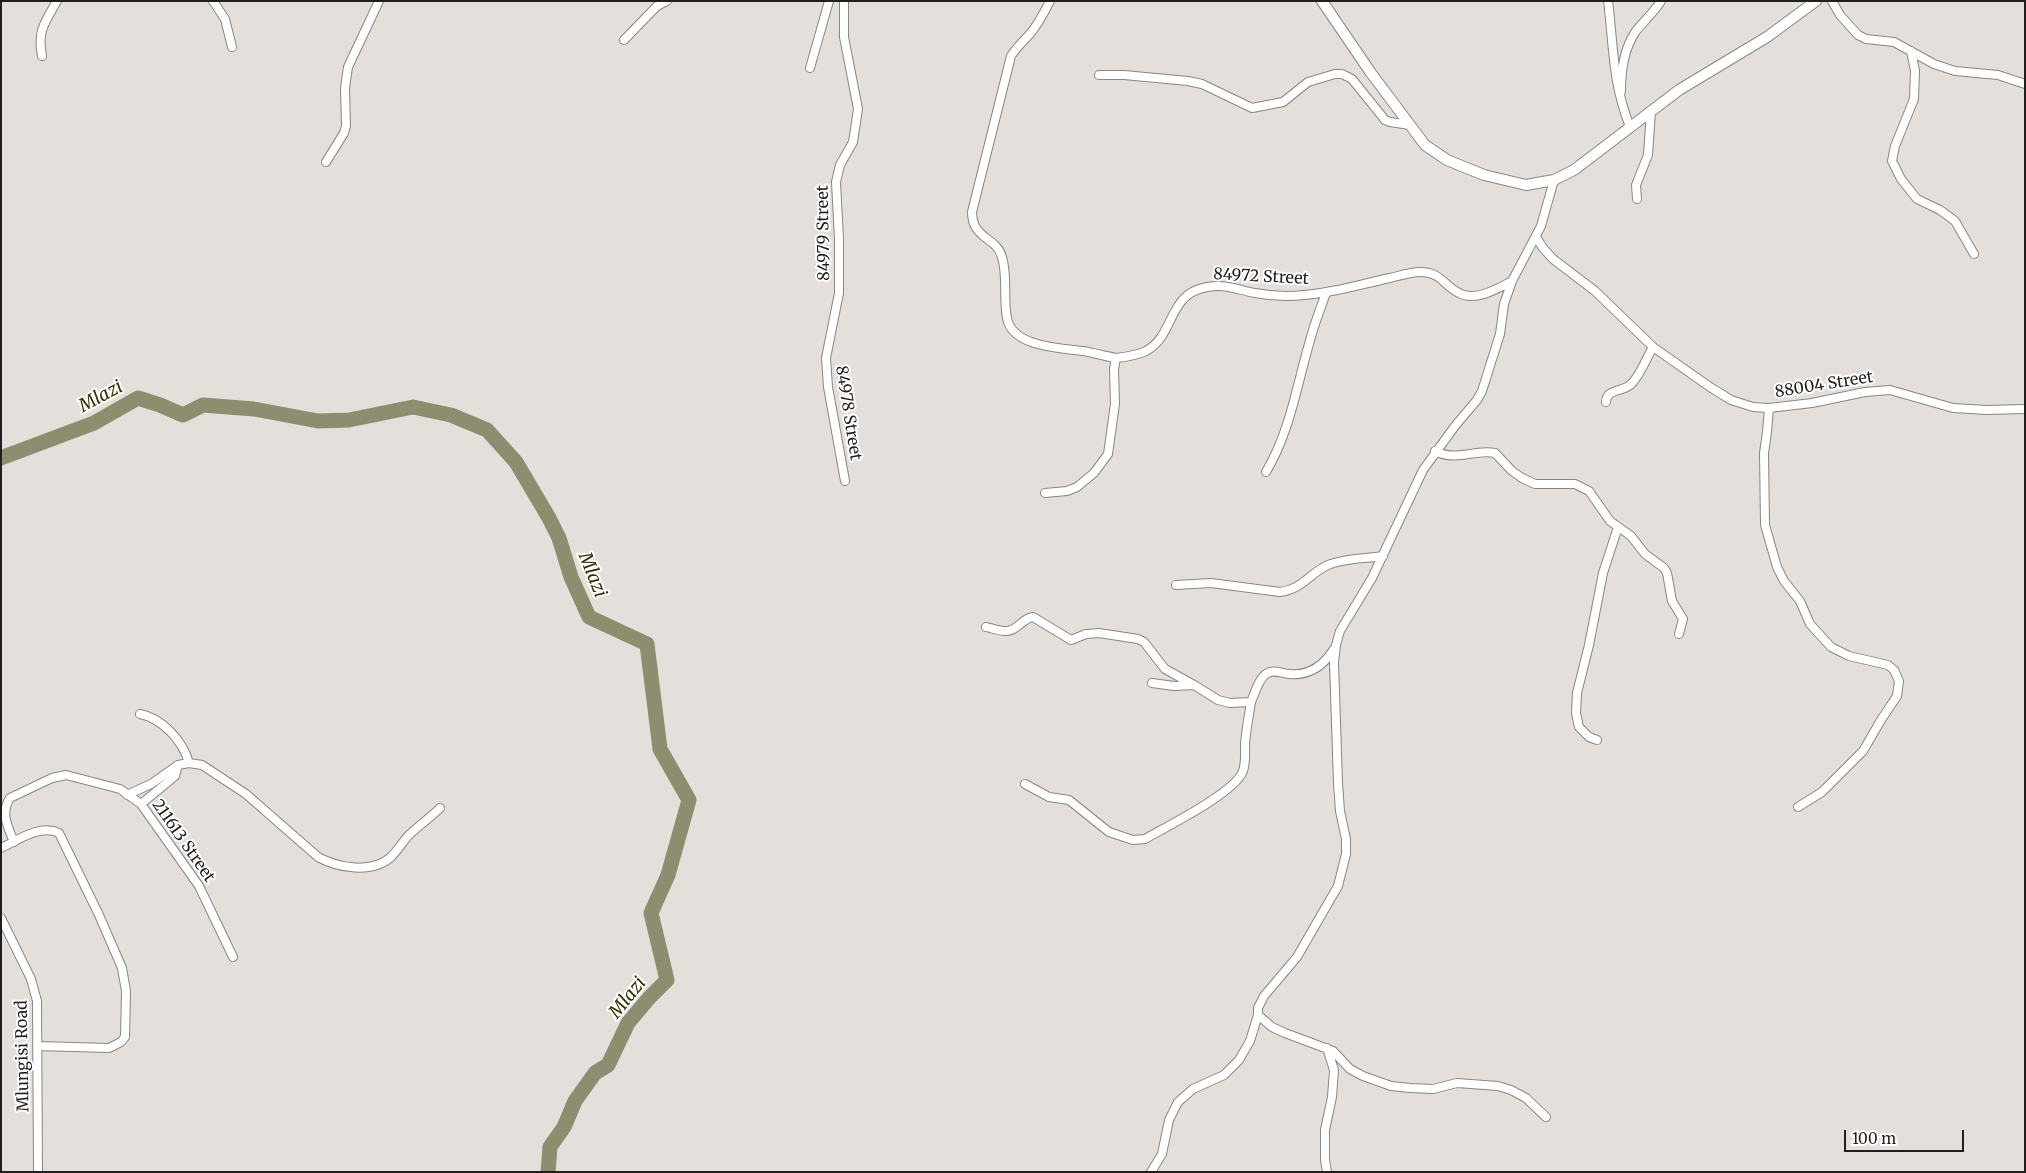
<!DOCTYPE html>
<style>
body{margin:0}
#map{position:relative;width:2026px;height:1173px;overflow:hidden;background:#e4dfda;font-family:Merriweather,serif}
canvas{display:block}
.frame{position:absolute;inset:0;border:2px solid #211f1d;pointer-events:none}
.scale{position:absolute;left:1844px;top:1130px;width:120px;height:22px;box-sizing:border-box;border:2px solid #211f1d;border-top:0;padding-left:6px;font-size:15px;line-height:18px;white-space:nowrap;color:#211f1d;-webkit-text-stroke:4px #fff;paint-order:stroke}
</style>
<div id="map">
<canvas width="2026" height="1173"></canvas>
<div class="frame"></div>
<div class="scale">100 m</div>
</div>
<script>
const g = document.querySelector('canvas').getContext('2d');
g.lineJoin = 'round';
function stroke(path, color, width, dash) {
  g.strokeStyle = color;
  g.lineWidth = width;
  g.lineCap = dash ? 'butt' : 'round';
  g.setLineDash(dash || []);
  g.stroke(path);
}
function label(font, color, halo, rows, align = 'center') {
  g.font = font + ' Merriweather,serif';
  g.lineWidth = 4;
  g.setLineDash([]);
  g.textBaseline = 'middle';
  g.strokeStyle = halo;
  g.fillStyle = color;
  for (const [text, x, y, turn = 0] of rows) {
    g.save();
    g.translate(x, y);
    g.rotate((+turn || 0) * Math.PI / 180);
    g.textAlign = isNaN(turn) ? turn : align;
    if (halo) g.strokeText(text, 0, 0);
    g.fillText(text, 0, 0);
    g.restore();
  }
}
const river = new Path2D(`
 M1,458L94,423L138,398L160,405L183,415L203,405L254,409L318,421L349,420L413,407L451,415L487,430L516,462L549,518L559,538L571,577L589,617L647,644L660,749L689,800L668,875L651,913L667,980L649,998L628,1023L608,1065L595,1073L575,1101L564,1127L550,1147L548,1172`);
const street = new Path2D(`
 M213,1L225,19L232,47
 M844,1V37L858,109L853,142L840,165L836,182L839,239V293L826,358L828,387L845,481
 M1050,1C1044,13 1038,25 1029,35C1022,42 1017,47 1011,56L972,212C972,216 973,222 975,226C982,240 997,240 1002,257C1008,277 1003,298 1007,318C1012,347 1060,348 1083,351C1094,353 1105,356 1116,358C1126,357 1137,355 1146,351C1178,334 1165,287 1218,286C1231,286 1243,291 1255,293C1271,296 1288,297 1304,295C1334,293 1361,284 1390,278C1399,276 1410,272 1420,272C1441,272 1443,285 1459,293C1475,302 1497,289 1512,281
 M1608,1C1614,49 1612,81 1630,127
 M1832,1L1840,15L1858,35L1866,39L1894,42L1934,64L1955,71L1998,75L2025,84
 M624,40L657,6L667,1
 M1911,51L1915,71L1914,99L1895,146L1892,161L1901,179L1917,199L1940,210L1955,221L1974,254
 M42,56C37,31 45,22 57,1
 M810,68L829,1
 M1099,75H1124L1188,81L1202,84L1252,108L1283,102L1308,82L1335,74H1342L1352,79L1385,120L1390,122L1410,125
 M1621,91C1621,71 1624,48 1636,31C1644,21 1654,12 1661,1
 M326,162L344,133L346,126L345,88L348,67L379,1
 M1637,199L1636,185L1648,155L1651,111
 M1536,237L1543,248L1553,259L1595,291L1653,347L1710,387L1731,400L1753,407L1769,408L1812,403L1865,392L1890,390L1953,408L1987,410L2025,409
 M1606,402C1606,389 1622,392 1630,385C1639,378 1647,357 1653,347
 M1769,408L1767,432L1764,453L1765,525L1777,567L1784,581L1800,601L1810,624L1831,647L1849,656L1888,665L1894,670L1899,681L1897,696L1881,720L1863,751L1822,792L1798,807
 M1435,451C1456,462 1474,449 1495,453L1512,471L1522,478L1535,484H1575L1589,491L1610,521L1631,536L1645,554L1664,568L1667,573L1672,601L1683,619L1679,634
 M1266,472C1291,430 1297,383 1311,337C1315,322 1321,307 1326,293
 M1045,493L1067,491L1077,487L1094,473L1108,454L1115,404L1114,369L1116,358
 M1176,585L1211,583L1280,592C1301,590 1310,573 1328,565C1344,558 1365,559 1383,556
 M986,627C992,628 999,631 1005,631C1017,632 1022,618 1033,617L1071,640L1086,634L1099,633L1138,639L1144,642L1165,669L1194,685
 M1152,683L1174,686L1194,685L1218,700L1230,703L1251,702C1255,693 1258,680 1266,674C1273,669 1281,673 1289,674C1310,676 1324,665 1334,649
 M140,714C162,718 183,741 189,763
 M1597,740L1589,737L1579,727L1576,713L1577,693L1589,645L1603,573L1618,527
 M1025,784L1049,797L1069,800L1109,832L1133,840L1145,839C1166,827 1236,792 1243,771C1246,762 1245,753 1245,744C1246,730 1249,715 1251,702
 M127,795L151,784L178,765L189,763L202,765L246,794L318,857C338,868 372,874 391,857C397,851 402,843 408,836C418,826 430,818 440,808
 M141,804L175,776L178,765
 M14,842C8,827 0,813 10,798L52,778L66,775L120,789L141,804L199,886L233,957
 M1,848C18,840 40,824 59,833L99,915L122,968L126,991L125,1037L121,1042L109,1048L37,1046
 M1,918L31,979L37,1001L38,1172
 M1258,1015L1272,1027L1285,1033L1333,1051L1350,1069L1363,1076L1391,1086L1410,1088L1433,1089L1457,1083L1498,1086L1511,1090L1526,1098L1546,1117
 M1151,1172L1162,1154L1169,1120L1178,1102L1193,1089L1224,1075L1239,1060L1250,1041L1258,1015V1008L1264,996L1297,957L1338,886L1346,854V839L1340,811L1338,783L1334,662L1336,645L1340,631L1372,578L1423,470L1455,426L1477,400L1482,391L1500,334L1504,304L1512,281L1541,226L1554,180
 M1327,1172L1325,1160V1130L1332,1097L1334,1070L1327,1048`);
const secondary = new Path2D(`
 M1322,1L1371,73L1425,145L1447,160L1484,175L1526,185L1554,180L1574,170L1679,90L1767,37L1816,1`);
const streetNames = [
 ["84979 Street",824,233,-91],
 ["84972 Street",1261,277,3],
 ["88004 Street",1824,385,-9],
 ["84978 Street",848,413,81],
 ["211613 Street",183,841,55],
 ["Mlungisi Road",23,1056,-91]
];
const waterNames = [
 ["Mlazi",101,397,-28],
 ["Mlazi",592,575,68],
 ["Mlazi",628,998,-51]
];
stroke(river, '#8d8e6f', 15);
stroke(street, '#8a8681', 10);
stroke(secondary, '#8a8681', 12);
stroke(street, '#fff', 8);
stroke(secondary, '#fff', 10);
label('16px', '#211f1d', '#fff', streetNames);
label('italic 18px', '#313005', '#fff', waterNames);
</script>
